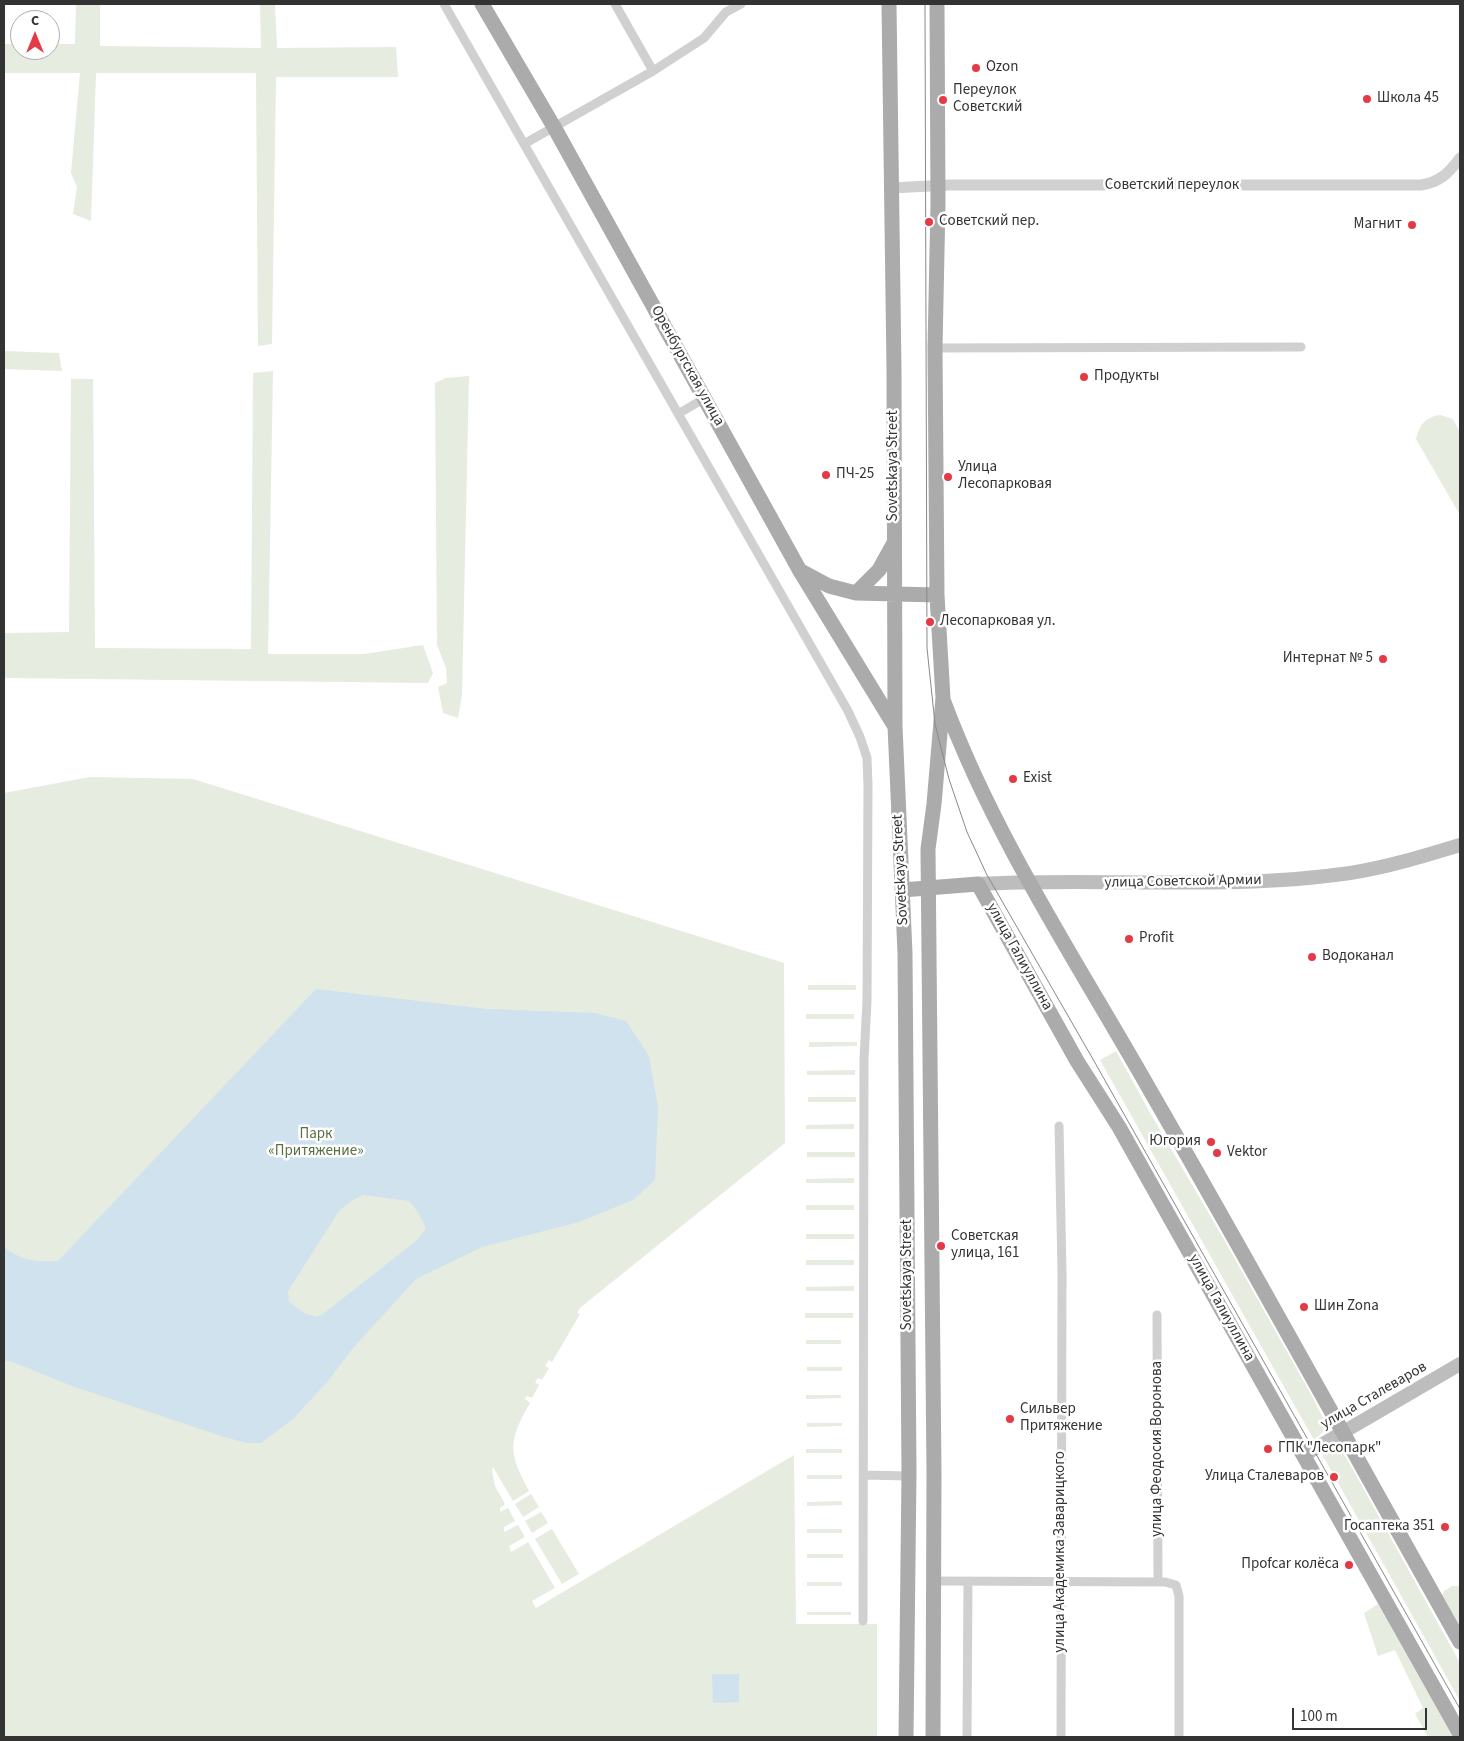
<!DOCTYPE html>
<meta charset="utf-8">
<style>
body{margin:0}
#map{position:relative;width:1464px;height:1741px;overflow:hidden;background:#fff;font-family:"Source Sans 3",sans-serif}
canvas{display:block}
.frame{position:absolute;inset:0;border:5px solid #333;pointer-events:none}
.north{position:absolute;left:10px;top:10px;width:50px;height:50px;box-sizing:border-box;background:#fff;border:1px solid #adadad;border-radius:50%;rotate:0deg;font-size:14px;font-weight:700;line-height:20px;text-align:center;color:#333}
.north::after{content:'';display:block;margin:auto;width:18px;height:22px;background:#e63946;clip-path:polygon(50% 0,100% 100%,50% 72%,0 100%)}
.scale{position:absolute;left:1292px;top:1708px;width:135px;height:22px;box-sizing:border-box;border:2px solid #333;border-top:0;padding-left:6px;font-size:15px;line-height:18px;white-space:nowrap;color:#333;-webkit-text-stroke:4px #fff;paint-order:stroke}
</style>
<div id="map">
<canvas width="1464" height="1741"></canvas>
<div class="frame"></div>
<div class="north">С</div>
<div class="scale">100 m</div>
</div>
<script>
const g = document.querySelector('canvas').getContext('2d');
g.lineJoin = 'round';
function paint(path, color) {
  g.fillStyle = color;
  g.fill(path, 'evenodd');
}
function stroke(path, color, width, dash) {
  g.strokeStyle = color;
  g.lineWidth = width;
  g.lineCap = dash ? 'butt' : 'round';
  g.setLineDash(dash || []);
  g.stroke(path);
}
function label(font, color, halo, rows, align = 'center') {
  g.font = font + ' "Source Sans 3",sans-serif';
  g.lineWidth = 5;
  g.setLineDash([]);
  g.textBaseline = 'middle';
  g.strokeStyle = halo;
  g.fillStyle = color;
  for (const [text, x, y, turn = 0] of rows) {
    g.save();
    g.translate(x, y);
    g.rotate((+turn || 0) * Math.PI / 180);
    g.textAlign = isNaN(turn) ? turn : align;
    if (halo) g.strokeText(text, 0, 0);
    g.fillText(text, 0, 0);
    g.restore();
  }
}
const green = new Path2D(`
 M76,4H100V46L261,48L260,4H275L277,48L396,47L398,77H276L272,344L258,346L256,73H96L91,221L73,214L77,187L71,173L80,73H4V44H20V50H50V44H75Z
 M4,351L59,353L62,371L4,369Z
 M273,371L268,654H364L423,645L433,673L428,683L4,678V633L69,632L71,379H93L95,648L251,649L253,373Z
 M469,376L462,695L458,718L443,713L438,687L447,683L446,668L437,645L435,383L446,378Z
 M1440,415L1453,419L1460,432V515L1416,439C1420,425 1425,417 1440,415Z
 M90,777L193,779L784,963L785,1143L581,1307L577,1313L580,1314L552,1362L549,1360L545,1366L549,1368L542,1380L538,1378L535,1382L539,1385L532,1398L527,1396L525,1399L530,1403C508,1441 508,1452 529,1491L513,1501L493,1467L492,1470L495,1486L505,1504L500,1508V1512L508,1508L515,1521L504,1527V1532L518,1525L525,1537L509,1546L511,1552L528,1542L555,1588L532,1601L536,1608L794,1455L796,1624H877V1737H4V793Z
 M808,985H856V990H808Z
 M806,1014H854V1019H806Z
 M809,1042H857V1046L809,1047Z
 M1116,1051L1149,1111L1222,1236L1313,1398L1324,1420L1325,1430L1314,1440L1100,1060Z
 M855,1070V1075H807V1071Z
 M808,1097H856V1102H808Z
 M854,1124V1129H806V1125Z
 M807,1152H855V1157H807Z
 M854,1178V1183H806V1179Z
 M806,1205H854V1210H806Z
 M806,1234H854V1239H806Z
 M806,1260H854V1265H806Z
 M854,1286V1291H806V1287Z
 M805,1313H853V1318H805Z
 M806,1340H841V1344H806Z
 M807,1367H842V1371H807Z
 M806,1395H841V1398L806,1399Z
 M807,1423H842V1426L807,1427Z
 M806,1449H842V1453H806Z
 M1333,1449L1341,1451L1347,1459L1460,1663V1701L1323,1456L1324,1452Z
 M807,1475H842V1479H807Z
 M531,1494L539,1507L523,1517L515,1504Z
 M842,1501V1505L807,1506V1502Z
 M541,1512L548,1523L532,1533L525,1521Z
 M552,1529L579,1574L562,1584L535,1539Z
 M807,1529H842V1533H807Z
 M807,1554H843V1558H807Z
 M807,1582H842V1586H807Z
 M1452,1586H1460V1629L1442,1596L1444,1591Z
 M1378,1604L1453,1737H1428L1415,1714L1423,1708L1395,1650L1378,1656L1364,1613Z
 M807,1612H851V1615H807Z`);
const water = new Path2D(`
 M316,989L487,1009L595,1013L626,1021L649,1056L658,1107L655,1180L633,1200L579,1222L482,1247L416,1279L353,1348L328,1381L293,1419L261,1443H247L224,1437L72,1386L10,1361H4V1247C20,1260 37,1263 58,1261ZM363,1195L409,1201L418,1212L425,1226V1230L416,1241L323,1314L316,1317L304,1313L289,1302L288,1291L339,1211L351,1201Z
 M712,1674H739V1702L713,1703Z`);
const minor = new Path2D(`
 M444,4L848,711L860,737L867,758L868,786L867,1001L864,1059L863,1621
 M615,4L653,71
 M524,144L653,71L704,38L726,12L741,4
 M935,348L1301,347
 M678,414L705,398
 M1059,1126L1062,1271L1061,1737
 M1157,1315L1158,1582
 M864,1475L909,1476
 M933,1581L1165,1582L1176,1585L1179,1596V1737
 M967,1737L968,1581`);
const tertiary = new Path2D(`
 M891,188L949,185H1421C1440,182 1449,173 1460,158`);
const secondary = new Path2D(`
 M978,884C1101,877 1227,891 1350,873C1388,867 1424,856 1460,845
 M1304,1455L1460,1364`);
const primary = new Path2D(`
 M482,4L554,127L800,571L894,725
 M889,4L894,370L895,726L905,953L909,1473L906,1737
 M801,571L829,586L856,593L937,595
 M856,593L879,570L894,543
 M944,702C995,839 1079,965 1151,1092C1256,1274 1357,1459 1460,1642
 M902,890L978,884L1077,1061L1119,1127L1460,1734
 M933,1737L934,1473L928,849L934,804L943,698L937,595L935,348L938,203L937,4`);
const tram = new Path2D(`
 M925,4L927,648L935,724L949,779L967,832L987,875L1094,1061L1460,1709`);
const markers = [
 [976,68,5,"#e63946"],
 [1367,99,5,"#e63946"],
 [943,100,5,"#e63946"],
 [929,222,5,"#e63946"],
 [1412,225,5,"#e63946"],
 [1084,377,5,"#e63946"],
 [826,475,5,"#e63946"],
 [948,477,5,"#e63946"],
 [930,622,5,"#e63946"],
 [1383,659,5,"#e63946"],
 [1013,779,5,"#e63946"],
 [1129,939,5,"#e63946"],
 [1312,957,5,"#e63946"],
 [1211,1142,5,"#e63946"],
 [1217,1153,5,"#e63946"],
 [941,1246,5,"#e63946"],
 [1304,1307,5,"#e63946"],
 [1010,1419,5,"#e63946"],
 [1268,1449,5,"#e63946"],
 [1334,1477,5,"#e63946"],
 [1445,1527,5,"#e63946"],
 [1349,1565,5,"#e63946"]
];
const poiNames = [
 ["Ozon",986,68],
 ["Переулок",953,91],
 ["Советский",953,108],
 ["Школа 45",1377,99],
 ["Советский пер.",939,222],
 ["Магнит",1402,225,"right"],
 ["Продукты",1094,377],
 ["Улица",958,468],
 ["Лесопарковая",958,485],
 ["ПЧ-25",836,475],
 ["Лесопарковая ул.",940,622],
 ["Интернат № 5",1373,659,"right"],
 ["Exist",1023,779],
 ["Profit",1139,939],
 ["Водоканал",1322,957],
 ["Югория",1201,1142,"right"],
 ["Vektor",1227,1153],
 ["Советская",951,1237],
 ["улица, 161",951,1254],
 ["Шин Zona",1314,1307],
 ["Сильвер",1020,1410],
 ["Притяжение",1020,1427],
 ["ГПК \"Лесопарк\"",1278,1449],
 ["Улица Сталеваров",1324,1477,"right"],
 ["Госаптека 351",1435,1527,"right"],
 ["Проfcar колёса",1339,1565,"right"]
];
const streetNames = [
 ["Советский переулок",1172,186],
 ["Оренбургская улица",687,366,61],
 ["Sovetskaya Street",894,466,-90],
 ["Sovetskaya Street",901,870,-93],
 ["улица Советской Армии",1183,882,-1],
 ["улица Галиуллина",1019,957,61],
 ["Sovetskaya Street",908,1275,-90],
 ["улица Галиуллина",1221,1308,61],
 ["улица Сталеваров",1374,1396,-30],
 ["улица Феодосия Воронова",1158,1449,-90],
 ["улица Академика Заварицкого",1061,1552,-90]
];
const parkNames = [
 ["Парк",316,1135],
 ["«Притяжение»",316,1152]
];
paint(green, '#e6ecdf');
paint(water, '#cfe2ee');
stroke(minor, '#d0d0d0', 9);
stroke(tertiary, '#d0d0d0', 11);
stroke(secondary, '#bdbdbd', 14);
stroke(primary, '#ababab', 15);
stroke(tram, '#888', 1);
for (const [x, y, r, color] of markers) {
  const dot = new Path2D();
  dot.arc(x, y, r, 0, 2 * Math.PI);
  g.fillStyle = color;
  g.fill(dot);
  stroke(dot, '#fff', 2);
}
label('15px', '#333', '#fff', poiNames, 'left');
label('15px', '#333', '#fff', streetNames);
label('15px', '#56703f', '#fff', parkNames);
</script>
